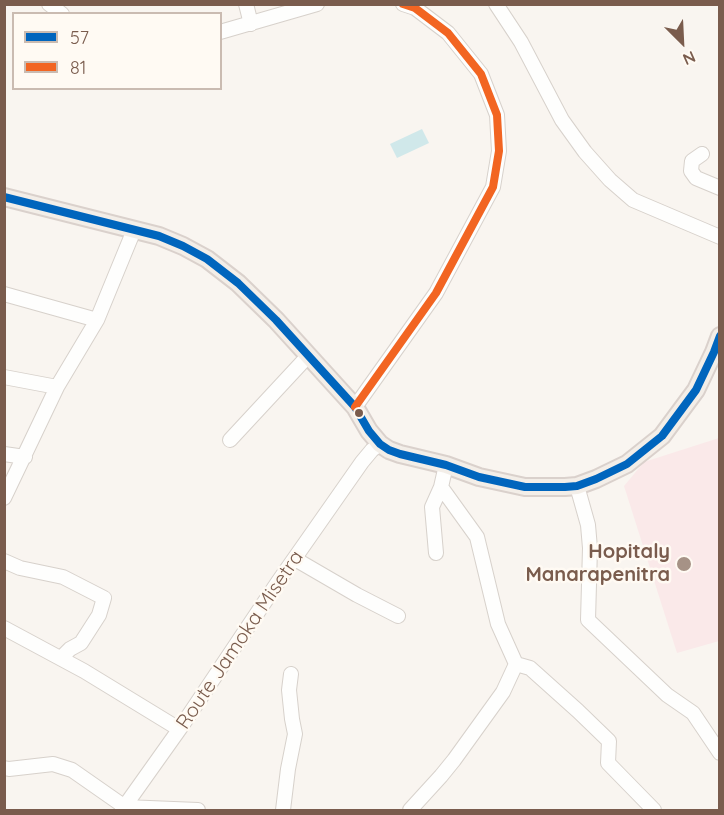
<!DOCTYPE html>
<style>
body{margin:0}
#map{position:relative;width:724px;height:815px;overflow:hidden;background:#f9f5f0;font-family:Quicksand,sans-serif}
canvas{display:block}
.frame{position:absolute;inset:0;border:6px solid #7a5c4d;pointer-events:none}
.legend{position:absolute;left:12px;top:12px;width:210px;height:78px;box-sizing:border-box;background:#fffaf3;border:2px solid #cabbb1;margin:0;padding:8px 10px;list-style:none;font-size:18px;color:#7a5c4d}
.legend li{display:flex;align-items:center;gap:12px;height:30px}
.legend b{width:30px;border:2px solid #cabbb1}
.north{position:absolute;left:652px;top:12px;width:60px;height:60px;-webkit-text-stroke:4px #fffaf3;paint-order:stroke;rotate:156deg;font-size:16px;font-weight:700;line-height:24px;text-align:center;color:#7a5c4d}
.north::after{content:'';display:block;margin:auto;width:21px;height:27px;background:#7a5c4d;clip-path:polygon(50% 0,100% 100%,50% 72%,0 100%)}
</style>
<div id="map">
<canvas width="724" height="815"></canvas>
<div class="frame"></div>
<ul class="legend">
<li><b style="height:8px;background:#0065bd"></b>57</li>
<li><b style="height:8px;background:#f26522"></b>81</li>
</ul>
<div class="north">N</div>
</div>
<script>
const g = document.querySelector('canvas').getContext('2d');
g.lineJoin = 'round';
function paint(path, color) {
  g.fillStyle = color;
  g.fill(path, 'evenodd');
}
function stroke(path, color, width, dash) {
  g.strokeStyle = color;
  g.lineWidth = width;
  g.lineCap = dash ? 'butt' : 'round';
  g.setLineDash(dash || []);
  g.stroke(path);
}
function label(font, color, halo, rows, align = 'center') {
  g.font = font + ' Quicksand,sans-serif';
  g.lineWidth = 5;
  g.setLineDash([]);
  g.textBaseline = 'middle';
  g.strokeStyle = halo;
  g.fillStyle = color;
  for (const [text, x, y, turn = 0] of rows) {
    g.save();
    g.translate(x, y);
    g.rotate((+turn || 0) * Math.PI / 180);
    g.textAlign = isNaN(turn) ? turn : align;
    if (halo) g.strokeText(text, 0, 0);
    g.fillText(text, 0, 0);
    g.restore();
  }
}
const medical = new Path2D(`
 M719,438V641L677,653L624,486L644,462Z`);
const water = new Path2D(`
 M422,129L429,143L397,158L390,144Z`);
const minor = new Path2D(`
 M49,4L62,14
 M246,4L251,24
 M496,4L521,42L562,120L585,152L610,180L633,200L720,237
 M220,32L317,4
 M702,154L692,161L691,171L696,178L720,188
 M4,294L97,320
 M4,377L57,387
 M355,407L436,293L493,187L499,151L497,115L481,74L448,33L415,8L403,4
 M230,440L308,356
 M4,454L25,457
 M577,486L588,525L590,548L588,620L667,695L693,713L720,753
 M4,498L57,387L97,320L134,230
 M436,553L432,507L441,487L446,465
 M295,559L357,595L398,616
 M4,561L20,568L63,577L104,598L99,615L81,643L70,649L61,658
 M4,628L84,671L179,729
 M516,664L530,668L578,711L609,741L608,763L654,810
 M4,768L9,769L53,764L72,770L125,807L198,810
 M122,810L181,727L278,582L362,462L372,450L380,444
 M283,810L288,769L295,734L292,719L289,690L291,674
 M410,810L441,776L454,760L503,692L516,664L498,624L477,537L441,487`);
const major = new Path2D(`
 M4,197L159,236L183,246L207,259L238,283L276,320L355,407L369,431L380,444L389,450L400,454L446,465L479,477L525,487H565L577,486L596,479L627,464L662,436L696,390L714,352L720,336`);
const bus1 = new Path2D(`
 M4,197L159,236L183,246L207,259L238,283L276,320L355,407L369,431L380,444L389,450L400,454L446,465L479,477L525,487H565L577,486L596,479L627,464L662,436L696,390L714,352L720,336`);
const bus2 = new Path2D(`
 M355,407L436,293L493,187L499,151L497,115L481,74L448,33L415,8L403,4`);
const markers = [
 [359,413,5,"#7a5c4d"],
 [684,564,8,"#a69286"]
];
const poiNames = [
 ["Hopitaly",670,552],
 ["Manarapenitra",670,575]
];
const streetNames = [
 ["Route Jamoka Misetra",240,640,-56]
];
paint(medical, '#fae9e9');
paint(water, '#d0e8ea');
stroke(minor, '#d7d1cb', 16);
stroke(major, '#dad1cc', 20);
stroke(minor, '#fefefd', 14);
stroke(major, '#f3eee8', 16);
stroke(bus1, '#0065bd', 8);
stroke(bus2, '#f26522', 8);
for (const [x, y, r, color] of markers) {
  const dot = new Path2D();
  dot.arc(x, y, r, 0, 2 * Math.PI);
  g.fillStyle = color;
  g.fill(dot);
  stroke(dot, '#fffaf3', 2);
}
label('bold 20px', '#7a5c4d', '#fffaf3', poiNames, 'right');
label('20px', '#7a5c4d', '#fffaf3', streetNames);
</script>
